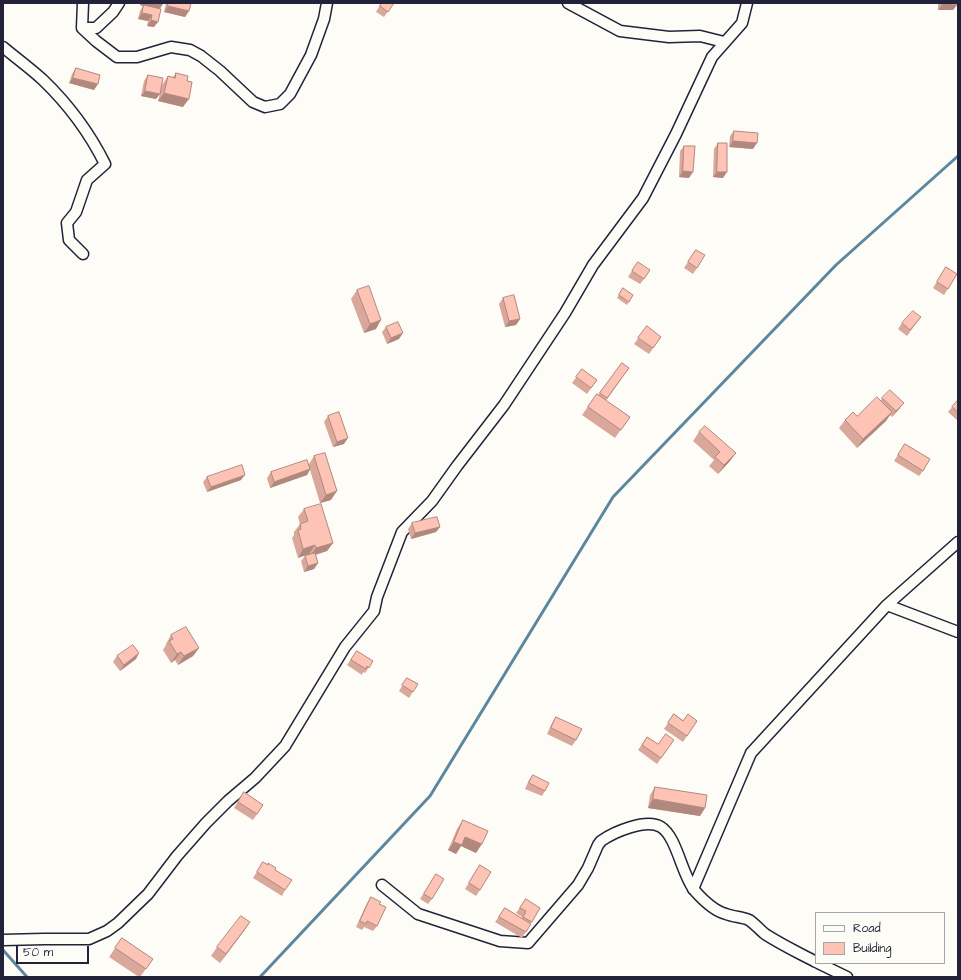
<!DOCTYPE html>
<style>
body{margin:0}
#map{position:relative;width:961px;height:980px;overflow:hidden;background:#fdfcf7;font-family:"Architects Daughter",sans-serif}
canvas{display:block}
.frame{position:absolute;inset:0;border:4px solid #22223b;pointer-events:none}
.legend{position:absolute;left:815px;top:912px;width:130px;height:52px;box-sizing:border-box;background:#fdfcf7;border:1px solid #a5a5ac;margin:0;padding:5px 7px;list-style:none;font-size:12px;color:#22223b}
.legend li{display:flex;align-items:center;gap:8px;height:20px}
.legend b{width:20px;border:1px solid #a5a5ac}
.scale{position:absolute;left:16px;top:946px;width:73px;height:18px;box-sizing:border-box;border:2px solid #22223b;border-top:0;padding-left:5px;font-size:12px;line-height:14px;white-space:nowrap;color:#22223b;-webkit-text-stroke:3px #fdfcf7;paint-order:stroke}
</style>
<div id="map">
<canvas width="961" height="980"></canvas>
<div class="frame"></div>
<ul class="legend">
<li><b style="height:5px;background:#fdfcf7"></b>Road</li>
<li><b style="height:11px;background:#fdc3b4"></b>Building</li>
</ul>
<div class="scale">50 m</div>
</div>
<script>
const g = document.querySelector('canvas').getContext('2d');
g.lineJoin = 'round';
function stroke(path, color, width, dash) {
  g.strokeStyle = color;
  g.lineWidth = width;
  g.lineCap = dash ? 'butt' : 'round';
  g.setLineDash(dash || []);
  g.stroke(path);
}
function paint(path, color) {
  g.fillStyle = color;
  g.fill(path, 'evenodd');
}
const stream = new Path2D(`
 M3,950L27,977
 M260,977L430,796L613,497L836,265L958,156`);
const minor = new Path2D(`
 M83,3L82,28L96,41L117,57H137L171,47L190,50L201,56L220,71L253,102L265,107L280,104L290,94L311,55L324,19L327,3
 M568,3L620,31L669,37L700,36L724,42
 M82,28H96L113,12L119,3
 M3,47C16,58 30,68 43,80C69,105 89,132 105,164L87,180L76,212L67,223L69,240L83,254
 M887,605L958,632
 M382,885L418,914L500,941L528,943L578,885L588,868L598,845L601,841C614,832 646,818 661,827C677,837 682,876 695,891C703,900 714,911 726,914C734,917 742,917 749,920C755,924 760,930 765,934C782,945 799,953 816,962
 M693,889L751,753L887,605L958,542
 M3,940L44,939H89L107,931L118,923L148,894L177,856L206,823L228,801L255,778L285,746L345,647L374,611L377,597L402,532L432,501L457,466L504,405L565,313L593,265L643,198L676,134L712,57L742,23L747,3
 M818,963L847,977`);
const wall = new Path2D(`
 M140,3H163L159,9L154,27L147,26L148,21L138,19L140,11L143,6L140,5Z
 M166,3H191L189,11L185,17L164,12Z
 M381,3H394L384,17L376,12Z
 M938,3H957L953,10H938Z
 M76,68L94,90L69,83L72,74Z
 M176,73L187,81L183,107L158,101L162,85L168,76L173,77Z
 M148,75L156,99L141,96L144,81Z
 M734,131L753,149L729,147L730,136Z
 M718,143L723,178L713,177L714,149Z
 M684,146L689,178L679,177L680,151Z
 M696,250L697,268L693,274L684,268Z
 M638,262L644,279L640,284L628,277Z
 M946,267L957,274L944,295L933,288Z
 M623,288L633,295L627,305L617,298Z
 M357,290L376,329L364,333L351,299Z
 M503,298L520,319L516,325L505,327L499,304Z
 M921,317L907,336L898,329L902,323Z
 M647,326L661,337L649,354L634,344Z
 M386,327L399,339L387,344L382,332Z
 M622,363L629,368L606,401L630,417L615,438L582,415L597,394L598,395Z
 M582,369L597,380L587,394L572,383Z
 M882,398L900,408L892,417L890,415L886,421L857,448L839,428L845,420L857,416L881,400Z
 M958,400V421L948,412Z
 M328,416L344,444L333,447L324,422Z
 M705,426L730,461L718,474L709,466L714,460L693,441L699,432Z
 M905,444L923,471L919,476L894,461Z
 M314,456L331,500L320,503L310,470L307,475L270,488L267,478L271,472L309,464Z
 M207,477L241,480L207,492L203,482Z
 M304,509L333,543L327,551L316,555L318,563L314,569L304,572L301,561L305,556L309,554L298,558L292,538L294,535V532L300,524L298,517Z
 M412,523L440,527L436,532L411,539L408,529Z
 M171,635L199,648L193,656L178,665L175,660L171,663L163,650L166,645V644Z
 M357,651L373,661L365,673L363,672L362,675L347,665Z
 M117,656L136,659L120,671L113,662Z
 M407,678L418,684L409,698L399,691Z
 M674,714L683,720L697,721L683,742L664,729Z
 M556,717L576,740L572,746L547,734L552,723Z
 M647,737L658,744L674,740L657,764L638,750Z
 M533,775L545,791L542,796L525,789L529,780Z
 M655,787L705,808L700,816L648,808L650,795Z
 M244,792L263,805L253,820L234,808Z
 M463,820L476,853L461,846L456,854L448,850L457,829Z
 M263,862L275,870L285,890L282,896L253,878Z
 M480,865V890L476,896L465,889Z
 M436,874L432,899L428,904L420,899Z
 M371,897L379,904L377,926L373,931L364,927L362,930L356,927L367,903Z
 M526,899L540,908L522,938L495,922L505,908L522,918V917L516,913Z
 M250,922L220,963L211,956L217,947Z
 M122,938L153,959L140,977H139L109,957Z`);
const shadedWall = new Path2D(`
 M141,3H159L163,4L159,10L140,5Z
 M942,4L957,5L953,10H938Z
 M168,6L189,11L185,17L164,12Z
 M142,13L152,15L148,21L138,19Z
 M151,20L158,22L154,27L147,26Z
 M73,78L98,84L94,90L69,83Z
 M145,91L160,94L156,99L141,96Z
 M164,93L189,99L183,107L158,101Z
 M733,141L757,143L753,149L729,147Z
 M683,171L693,172L689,178L679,177Z
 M717,172H727L723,178L713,177Z
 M520,319L516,325L505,327L509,321Z
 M381,320L376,329L364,333L370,324Z
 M403,333L399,339L387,344L391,338Z
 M904,403L900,408L892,417L896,411Z
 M892,412L886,421L857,448L863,439Z
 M348,438L344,444L333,447L337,442Z
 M736,453L730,461L718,474L724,465Z
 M310,469L307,475L270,488L274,482Z
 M245,475L241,480L207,492L211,487Z
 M337,491L331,500L320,503L326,495Z
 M440,527L436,532L411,539L415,533Z
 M333,543L327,551L310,556L316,548Z
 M315,545L309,554L298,558L303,549Z
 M318,563L314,569L304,572L308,566Z
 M199,648L193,656L178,665L184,656Z
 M181,652L175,660L171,663L177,654Z
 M139,653L136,659L120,671L124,665Z
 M653,799L705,808L700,816L648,808Z
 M465,837L482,844L476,853L461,846L456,854L448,850L454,842Z
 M250,922L244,931L220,963L226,954Z`);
const building = new Path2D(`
 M168,3H191L189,11L168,6Z
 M382,3H394L388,12L380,6Z
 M942,3H957V5L942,4Z
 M144,5L161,9L158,22L151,20L152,15L142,13Z
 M76,68L100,75L98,84L73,78Z
 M176,73L188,76L187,81L192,82L189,99L164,93L168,76L175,78Z
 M148,75L163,78L160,94L145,91Z
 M734,131L758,133L757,143L733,141Z
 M718,143H727V172H717Z
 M684,146H695L693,172L683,171Z
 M696,250L705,255L697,268L688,262Z
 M638,262L650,270L644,279L632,271Z
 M946,267L957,274L948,289L937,282Z
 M369,286L381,320L370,324L357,290Z
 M623,288L633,295L629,302L619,295Z
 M514,295L520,319L509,321L503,298Z
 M913,311L921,317L910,330L902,323Z
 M398,322L403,333L391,338L386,327Z
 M647,326L661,337L653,348L638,338Z
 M622,363L629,368L607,398L600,393Z
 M582,369L597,380L591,388L576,377Z
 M890,390L904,403L896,411L882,398Z
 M597,394L630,417L621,430L588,407Z
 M877,397L892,412L863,439L845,420L853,412L857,416Z
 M958,400V412L952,407Z
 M339,412L348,438L337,442L328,416Z
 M705,426L736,453L724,465L715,457L720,452L699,432Z
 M905,444L930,459L923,471L898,455Z
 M325,453L337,491L326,495L314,456Z
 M307,460L310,469L274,482L271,472Z
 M242,465L245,475L211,487L207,477Z
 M321,504L333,543L316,548L315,545L303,549L298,530L301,529L300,524L308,521L304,509Z
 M437,517L440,527L415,533L412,523Z
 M315,553L318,563L308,566L305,556Z
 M186,627L199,648L184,656L181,652L177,654L169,641L173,639L171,635Z
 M133,645L139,653L124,665L117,656Z
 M357,651L373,661L369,668L367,666L366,669L351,660Z
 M407,678L418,684L413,692L402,685Z
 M674,714L683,721L688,714L697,721L687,736L668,723Z
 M556,717L582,729L576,740L551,728Z
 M666,734L674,740L661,758L642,745L647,737L658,744Z
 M533,775L549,783L545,791L529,783Z
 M655,787L707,795L705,808L653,799Z
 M244,792L263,805L257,814L238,802Z
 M463,820L488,831L482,844L465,837L462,845L454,842Z
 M263,862L268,865V863L276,868L275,870L292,880L285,890L257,872Z
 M480,865L491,872L480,890L469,883Z
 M436,874L444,879L432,899L424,894Z
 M371,897L381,902L379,904L386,907L377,926L367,921L366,924L360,921Z
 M526,899L540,908L532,922L523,917L526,911L520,908Z
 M505,908L531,924L526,932L499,917Z
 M241,916L250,922L226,954L217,947Z
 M122,938L153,959L146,969L115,948Z`);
stroke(stream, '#5c87a0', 3);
stroke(minor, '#22223b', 13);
stroke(minor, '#fdfcf7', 10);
paint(wall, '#daa89b');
paint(shadedWall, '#b1887e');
paint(building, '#fdc3b4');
stroke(building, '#b1887e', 1);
</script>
